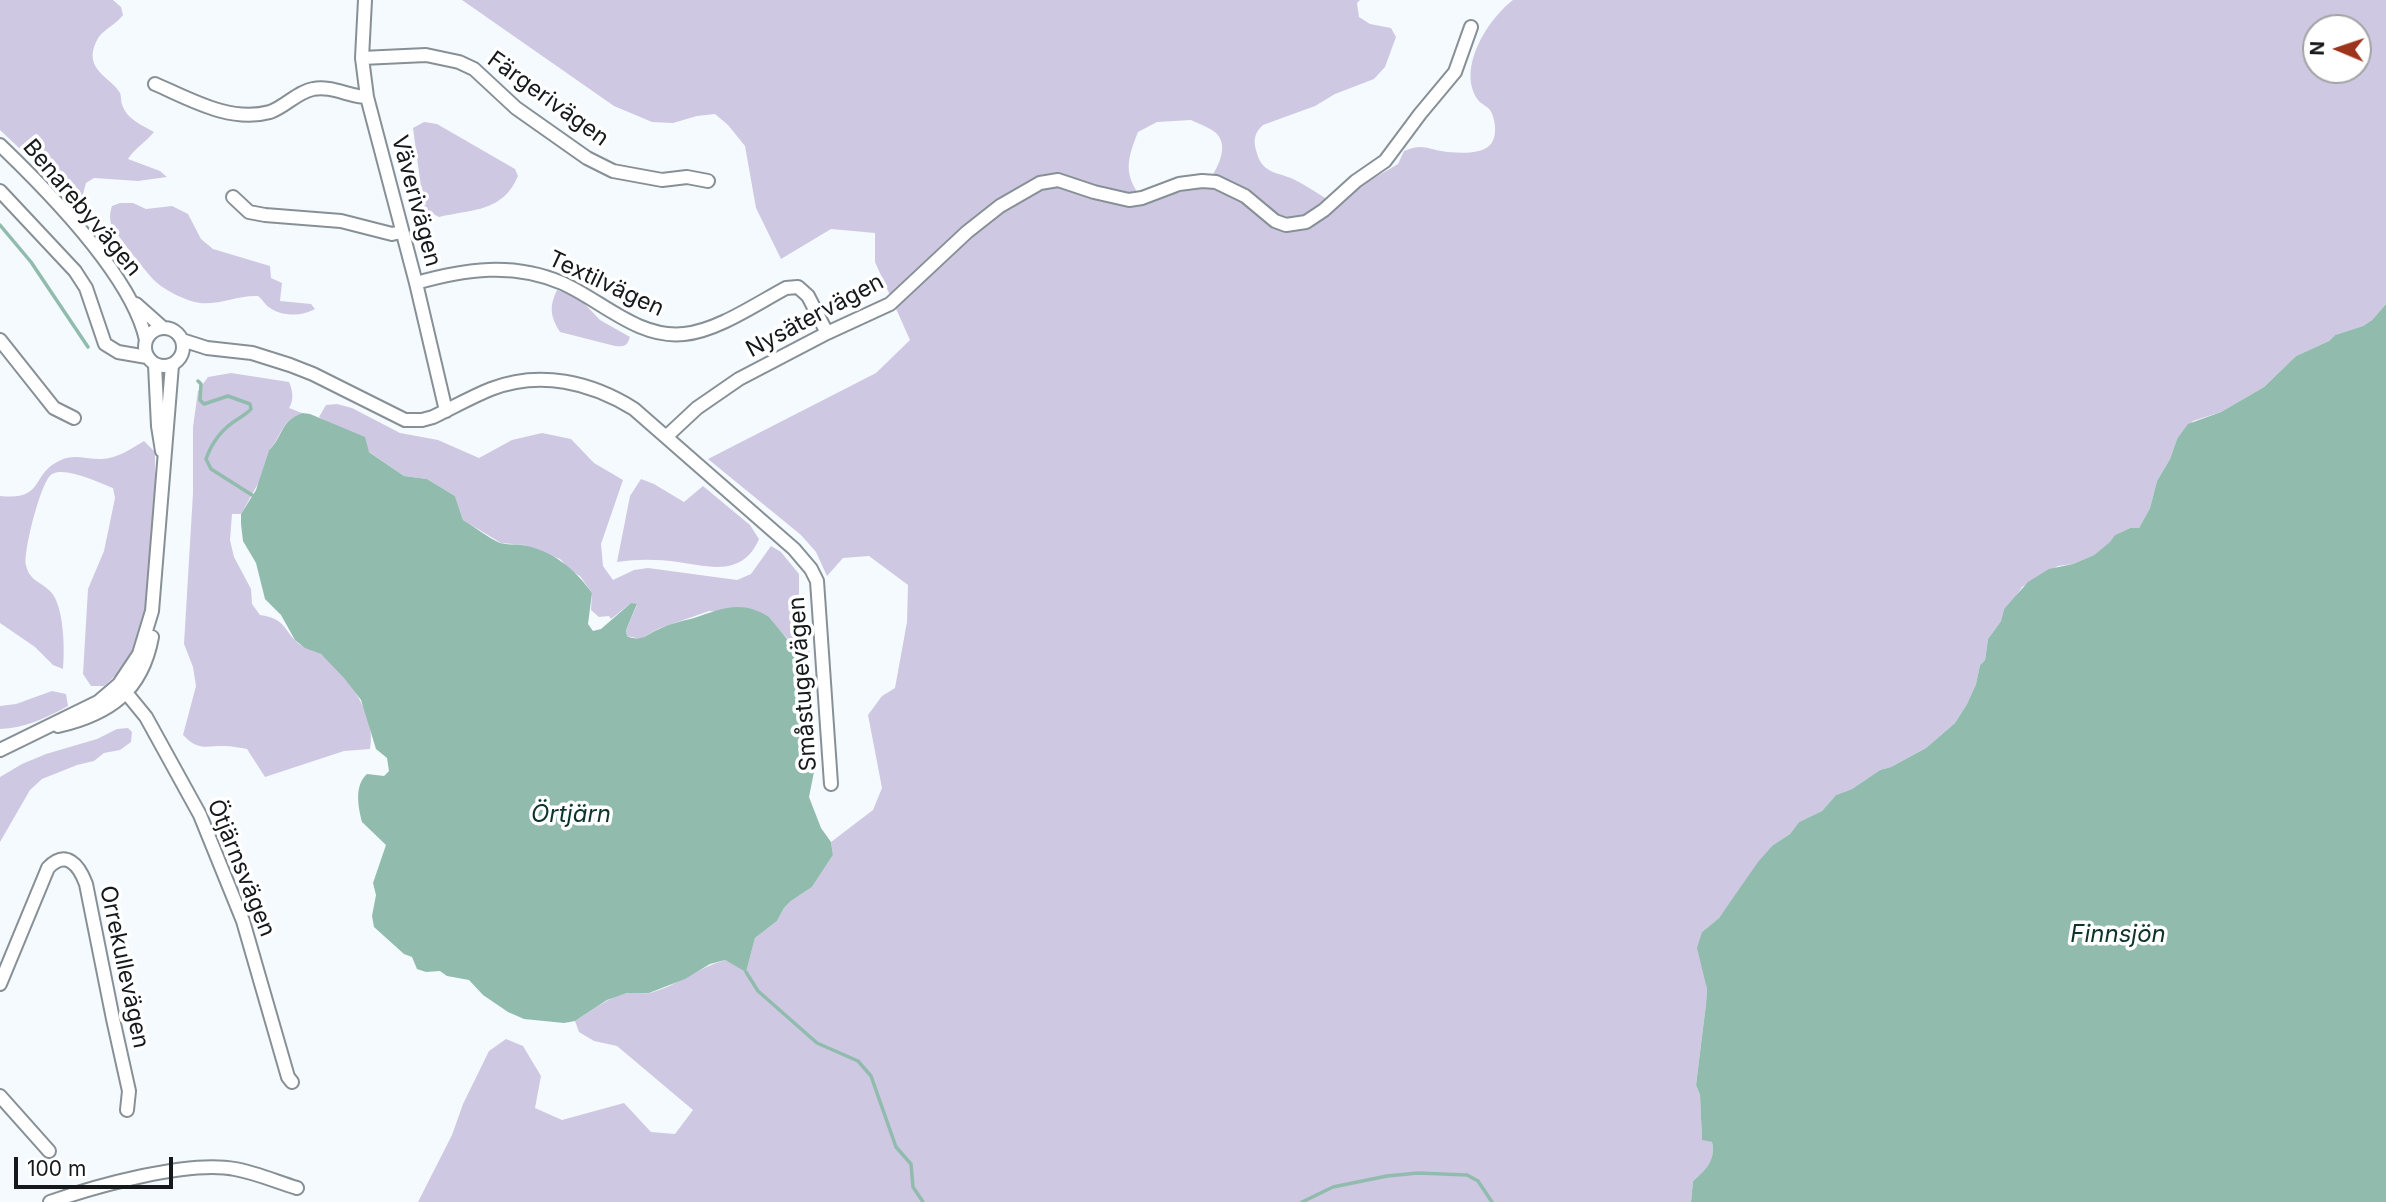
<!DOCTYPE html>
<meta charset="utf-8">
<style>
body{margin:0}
#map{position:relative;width:2386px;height:1202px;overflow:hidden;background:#f4fafe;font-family:Inter,sans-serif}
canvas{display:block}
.north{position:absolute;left:2302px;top:14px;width:70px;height:70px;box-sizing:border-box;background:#fff;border:2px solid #a2a3a4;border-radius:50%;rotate:272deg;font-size:19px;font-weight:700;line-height:28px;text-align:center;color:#16191b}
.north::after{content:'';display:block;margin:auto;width:24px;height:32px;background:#9d341e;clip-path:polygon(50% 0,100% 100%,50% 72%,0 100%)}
.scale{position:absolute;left:14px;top:1157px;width:159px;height:32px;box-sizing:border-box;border:4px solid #16191b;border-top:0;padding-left:9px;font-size:21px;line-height:24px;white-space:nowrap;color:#16191b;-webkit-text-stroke:5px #fff;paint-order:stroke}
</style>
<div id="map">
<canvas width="2386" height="1202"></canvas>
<div class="north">N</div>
<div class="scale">100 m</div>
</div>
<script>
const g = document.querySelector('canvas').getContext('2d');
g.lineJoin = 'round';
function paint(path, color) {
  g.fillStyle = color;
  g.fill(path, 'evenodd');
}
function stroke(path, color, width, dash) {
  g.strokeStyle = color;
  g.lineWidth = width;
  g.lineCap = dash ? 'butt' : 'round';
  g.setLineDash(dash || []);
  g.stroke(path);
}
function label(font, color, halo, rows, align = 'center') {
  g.font = font + ' Inter,sans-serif';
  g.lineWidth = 7;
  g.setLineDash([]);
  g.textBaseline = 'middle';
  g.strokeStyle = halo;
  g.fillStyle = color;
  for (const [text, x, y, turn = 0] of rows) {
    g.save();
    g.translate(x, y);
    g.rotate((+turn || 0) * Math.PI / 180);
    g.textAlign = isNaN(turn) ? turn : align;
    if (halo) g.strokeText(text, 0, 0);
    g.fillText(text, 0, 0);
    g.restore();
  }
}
const green = new Path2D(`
 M0,0H113L121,7L123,15C115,26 102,29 96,42C83,70 111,77 120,93C121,94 121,103 122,104C126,119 142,125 154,132C146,142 135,148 128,159L160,171L167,177L138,181L94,178L86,183L81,202L71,201L53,180L0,130Z
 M462,0H1360L1357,3L1359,17L1370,24L1391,28L1396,37L1385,67L1374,79L1335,94L1315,106L1263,125C1255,132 1253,140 1256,150C1262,176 1279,171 1297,181C1312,189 1325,199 1340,205L1352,191L1398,164L1404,151C1409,149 1415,147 1420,147C1428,147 1434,150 1441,151C1454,153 1479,155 1489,146C1498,139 1496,119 1490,110C1487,106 1481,104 1478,100C1456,69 1488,19 1513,0H2386V304L2372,320L2363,326L2335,335L2329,341L2296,356L2264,387L2221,412L2193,421L2177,439L2170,459L2157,481L2150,508L2139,528H2130L2115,535L2111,542L2094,555L2073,564L2058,566L2022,587L2013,601L2004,609L2001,621L1988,639L1985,660L1980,665L1976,684L1967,704L1955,723L1926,748L1891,767L1880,770L1852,789L1836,795L1822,811L1799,822L1790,834L1773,845L1719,918L1702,932L1700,959L1703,964L1707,989L1706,1004L1696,1085L1700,1095L1702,1139L1712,1142C1716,1161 1706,1170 1693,1181L1691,1202H418L452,1135L463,1104L489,1051L506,1039L523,1046L541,1076L535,1108L562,1120L624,1103L651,1132L675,1134L693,1110L617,1046L594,1041L579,1032L575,1021C592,1011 609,996 628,993C635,992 643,994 650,993C677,986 699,967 725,960L746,971L755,938L777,921L784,908L791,901L812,887L833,855L831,842L873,810L882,788L868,715L882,696L895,688L907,622L908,585L869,556L843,558L827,576L816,552L801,535L708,459L876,373L910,340L875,262V233L831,229L781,259L756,208L745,146L728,125L715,114L697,116L673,123L652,122L614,106ZM2316,28H2358V70H2316ZM1191,120C1199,124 1211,128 1217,134C1231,150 1213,173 1206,188C1183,189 1166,196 1146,204C1124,177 1125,164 1138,132L1157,122Z
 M424,122L437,124L515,169L518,176C503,212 473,209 439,217L424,209L413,128Z
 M120,203H133L146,209L172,206L188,214L201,239L213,249L270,266L271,278L282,283L280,301L311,304L315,309C303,316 283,317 270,308C266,306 262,299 258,296C238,295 220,305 200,303C186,301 166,291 156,282C148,275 117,235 112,226C109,219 110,212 112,206Z
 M557,290L580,299L600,320L630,337C627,346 625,347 615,346L560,332C550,317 549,306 557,290Z
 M231,373L289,382C293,391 294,400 289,408L302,413C279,422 283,436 269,450L259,482L241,514H232L230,540L234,557L251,589L252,604L260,615C286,619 282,628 298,643C305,649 315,649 322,655C348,677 377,715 370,749L344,751L265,777L247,749C240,748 232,746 224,746C205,746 198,751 183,735L196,686L193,667L184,644L193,493V427L198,391L208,377Z
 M337,404L352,408L400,433L438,440L479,458L512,440L542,433L571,439L594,463L623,480L601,544L603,566L613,580L634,570L648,568L737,580L751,574L771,546L781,552L799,574V604L810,655C793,645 780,633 769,617L709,611L658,629L640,639L627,636L626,630L637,605L631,603L611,619L609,616L599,617L591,610L592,593L580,576L571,571L560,559L524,545L501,543L463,520L455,496L427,479L404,476L319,417L326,405Z
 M144,441L155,452V507L144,628C137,652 123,670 104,686H91L83,674L88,589L104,551L115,498L113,488C100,483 65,466 52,474C41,480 23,553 26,565C29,581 42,582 51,592C64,606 65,650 63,669L53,665L35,647L0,623V496C46,501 30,473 61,460C73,454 86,459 99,459C115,460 131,449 144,441Z
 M641,479L654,484L684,502L703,486L750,525L759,539C754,551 746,561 732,565C715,570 695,564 678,562C657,559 638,559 617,562L630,496Z
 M52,691L66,694L68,706C46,718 25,728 0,729V706L16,704Z
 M128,728L132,732L131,742L120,750L104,753L94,761L77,765L42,779L30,790L0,842V777L22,764L46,754L97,739L117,729Z`);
const water = new Path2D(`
 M2386,304V1202H1691L1693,1181C1706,1170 1716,1160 1712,1142L1702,1140L1700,1095L1696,1085L1706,1004L1707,989L1697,948L1702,932L1719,918L1758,862L1773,845L1790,834L1799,822L1822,811L1836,795L1852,789L1880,770L1891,767L1926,748L1955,723L1967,704L1976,684L1980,665L1985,660L1988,639L2001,621L2004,609L2028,582L2049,569L2073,564L2094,555L2110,542L2115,535L2130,528H2139L2150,508L2157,481L2170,459L2177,439L2188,424L2221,412L2264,387L2296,356L2329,341L2335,335L2363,326L2372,320Z
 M302,413L310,414L365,437L369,452L404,476L427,479L455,496L463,520C475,527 488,538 500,543C507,545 515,544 522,545C552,550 575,569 592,593L588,624L593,631L601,629L631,603L637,604L626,630L627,636C640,642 645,636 657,630C669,624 682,621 694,618C721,609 741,599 769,617L805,661L808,668L806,679L807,700L804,717L805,754L814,772L809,797L821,828L831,842L833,855L812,887L791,901L784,908L777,921L755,938L746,972L725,960L710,964L685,979L649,993H627L607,1000L575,1021L564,1023L524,1019L508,1012L483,995L469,980L447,976L440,971L426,972L417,969L412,957L404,954L374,927L372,916L376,895L373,883L386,845L362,822C358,806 354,786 367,774L384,776L389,771L387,758L376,749L361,700L344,678L321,654L305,648L295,640L281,615L265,599L256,563L243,541L241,524V514L256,490L269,450C284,436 279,422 302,413Z`);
const stream = new Path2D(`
 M0,225L31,262L88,347
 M198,381L201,384L200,400L204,404L228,396L250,404L251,409C247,414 243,415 238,419C223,428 212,442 206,459L211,469L252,495
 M746,972L758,991L817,1043L858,1061L871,1076L896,1147L911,1164L913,1187L923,1202
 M1302,1202L1333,1187L1387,1176L1418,1173L1467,1175L1478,1181L1492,1202`);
const minor = new Path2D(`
 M365,0L362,58L367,97L416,283L446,411
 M362,58L426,55L459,62L474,69L516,108L587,158L613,171L662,180L687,177L708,181
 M155,84C190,99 230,123 270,112C285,107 297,92 313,89C331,85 350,97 367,97
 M0,145C47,190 132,276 146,340
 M0,191L75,271L86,288L105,344L118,352L147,357
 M233,197L249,212L265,215L341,221L392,234L401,232
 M416,283C465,269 513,262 562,283C601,300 638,339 684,334C717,331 756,304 786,288L798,287L808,296L827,333
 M136,304L163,328
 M145 347a19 19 0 1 1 38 0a19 19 0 1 1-38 0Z
 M0,340L54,408L74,418
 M182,340L207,348L252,353L290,365L313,374L405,420H422L433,417C452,408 471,397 491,389C540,370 591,382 634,409L794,549L811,569L817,581L831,784
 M155,365L158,426L162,451
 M667,436L697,408L739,379L827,333L890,304L967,232L1000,206L1040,183L1058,180L1094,192L1129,200L1142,198L1179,184L1202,181L1216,182L1245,196L1275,221L1286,225L1306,222L1324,210L1356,181L1385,161L1420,114L1455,72L1471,27
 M119,684L146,717L200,815L243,921L288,1077L292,1082
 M58,726C110,714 142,691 152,637
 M0,750L98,702L119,684L139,654L152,611L172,365
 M0,984L48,868C66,849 79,865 86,884L113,1019L129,1091L127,1110
 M0,1096L49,1151
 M50,1202C96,1186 188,1160 235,1169C257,1173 277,1182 297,1188`);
const streetNames = [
 ["Färgerivägen",548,99,36],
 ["Väverivägen",416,201,75],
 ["Benarebyvägen",82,208,50],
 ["Textilvägen",606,284,25],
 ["Nysätervägen",815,316,-28],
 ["Småstugevägen",803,684,-94],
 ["Ötjärnsvägen",241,868,68],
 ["Orrekullevägen",124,967,78]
];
const waterNames = [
 ["Örtjärn",571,815],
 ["Finnsjön",2118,935]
];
paint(green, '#cfc8e3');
paint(water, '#91bcad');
stroke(stream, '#91bcad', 3.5);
stroke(minor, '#879096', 16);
stroke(minor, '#fff', 12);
label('23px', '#16191b', '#fff', streetNames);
label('italic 24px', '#0c3429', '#fff', waterNames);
</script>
